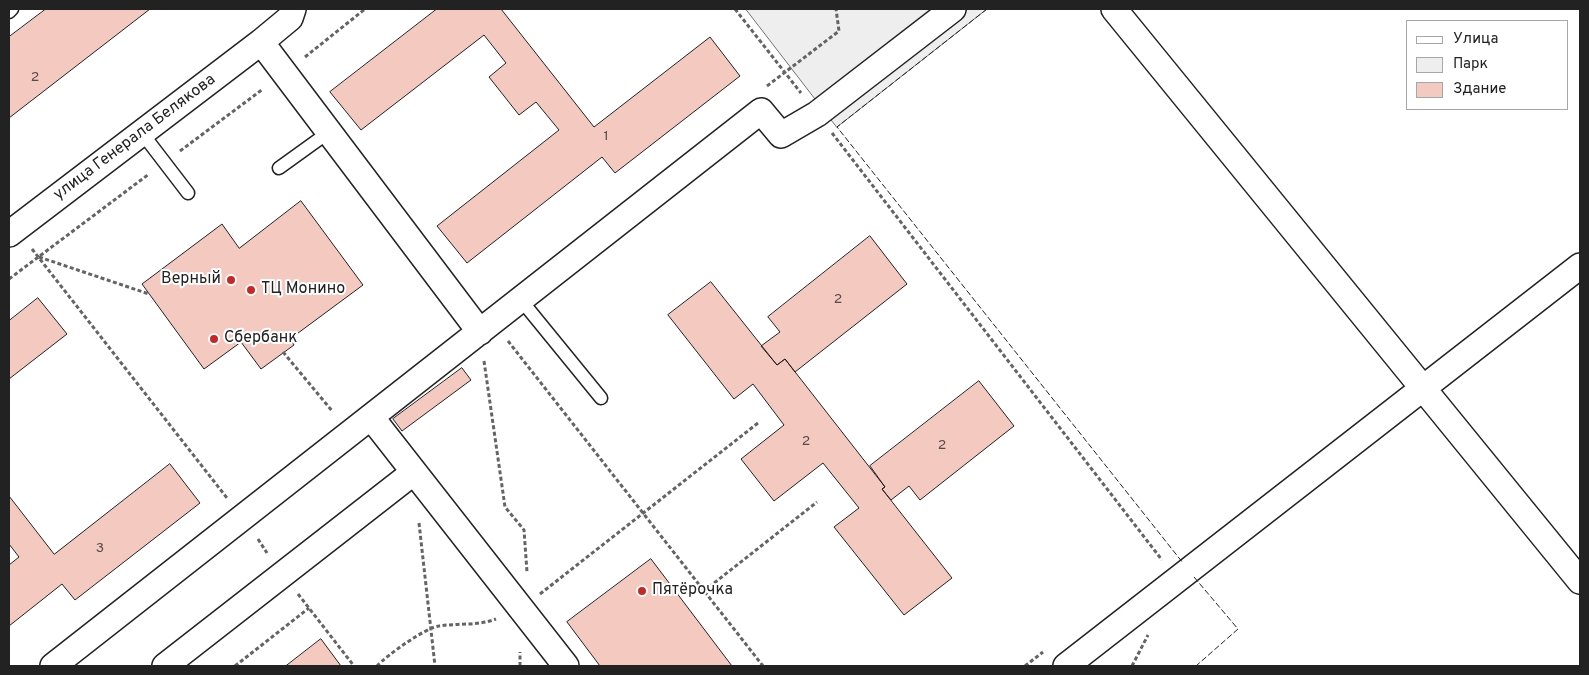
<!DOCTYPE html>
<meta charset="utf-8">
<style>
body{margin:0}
#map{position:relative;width:1589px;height:675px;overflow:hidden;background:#fff;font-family:Overpass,sans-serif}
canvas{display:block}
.frame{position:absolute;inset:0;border:10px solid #222;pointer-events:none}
.legend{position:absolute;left:1406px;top:20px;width:162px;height:90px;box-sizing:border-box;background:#fff;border:1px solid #a7a7a7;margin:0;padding:6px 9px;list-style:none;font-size:15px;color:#222}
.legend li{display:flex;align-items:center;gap:10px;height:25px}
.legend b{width:25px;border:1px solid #a7a7a7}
</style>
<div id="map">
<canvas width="1589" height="675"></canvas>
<div class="frame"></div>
<ul class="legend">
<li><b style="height:6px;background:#fff"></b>Улица</li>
<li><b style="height:14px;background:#eee"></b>Парк</li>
<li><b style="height:14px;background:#f3c9c0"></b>Здание</li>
</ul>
</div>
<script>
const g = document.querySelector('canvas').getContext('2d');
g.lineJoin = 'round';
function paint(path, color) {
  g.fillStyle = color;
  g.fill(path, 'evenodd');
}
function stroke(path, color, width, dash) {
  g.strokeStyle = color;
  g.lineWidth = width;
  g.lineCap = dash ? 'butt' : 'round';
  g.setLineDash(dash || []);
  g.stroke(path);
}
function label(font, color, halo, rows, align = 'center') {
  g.font = font + ' Overpass,sans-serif';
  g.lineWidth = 4;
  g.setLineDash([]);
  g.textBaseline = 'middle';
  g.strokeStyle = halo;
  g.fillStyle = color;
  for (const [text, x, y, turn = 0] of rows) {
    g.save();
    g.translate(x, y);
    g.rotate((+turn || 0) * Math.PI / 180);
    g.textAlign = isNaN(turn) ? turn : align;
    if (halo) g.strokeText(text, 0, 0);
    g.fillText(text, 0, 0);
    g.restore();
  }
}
const green = new Path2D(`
 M746,9H987L837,127Z`);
const building = new Path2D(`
 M46,9H150L9,118V37Z
 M437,9H501L594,127L710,37L740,76L615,173L602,157L467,263L437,226L559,130L536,102L519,115L489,77L506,63L484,35L361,130L330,92Z
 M301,201L363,285L290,339L294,345L261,369L241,342L204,369L142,284L222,224L239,248Z
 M870,236L907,284L795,372L785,359L777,365L761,346L780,332L768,317Z
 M711,282L777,365L785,359L885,487L882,489L952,578L904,615L834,527L859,508L823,463L774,501L741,459L784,425L753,384L734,399L668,315Z
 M38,298L67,334L9,379V321Z
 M462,368L471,380L402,431L393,419Z
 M979,381L1014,426L920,500L909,486L891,500L882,489L885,487L870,466Z
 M170,464L200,503L75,600L62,584L9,626V565L19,557L9,544V496L54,554Z
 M651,559L732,666H600L567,622Z
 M321,639L341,666H286Z`);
const path = new Path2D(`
 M735,9L801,93
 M305,57L365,9
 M767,86L839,31L836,9
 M832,133L1162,560
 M180,151L263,89
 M32,249L227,498
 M39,257L149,294
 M9,279L149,174
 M508,341L763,666
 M283,352L333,412
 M484,361L505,507L524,530L527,572
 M419,523L435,666
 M258,539L267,553
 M704,591L817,502
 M298,594L354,666
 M540,594L758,423
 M235,666L309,608
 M377,666C386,656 426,627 439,626C458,623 478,626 496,619
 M520,666V652
 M1025,666L1043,652
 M1132,666L1148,635`);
const lane = new Path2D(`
 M9,12L12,9
 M142,133L188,193
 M279,168L329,132
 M521,300L601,398`);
const street = new Path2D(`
 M293,9L290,18L261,42L480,332
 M1114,9L1580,581
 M9,234L261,42
 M371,417L566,666
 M53,666L761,111L781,135L817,114L953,9
 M165,666L414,472
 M1066,666L1580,266`);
const fence = new Path2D(`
 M987,9L837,127L1183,563
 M1194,577L1238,629L1196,666`);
const markers = [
 [231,280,5,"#c62828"],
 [251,290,5,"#c62828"],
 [214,339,5,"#c62828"],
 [642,591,5,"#c62828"]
];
const numberNames = [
 ["2",35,78],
 ["1",606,137],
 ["2",838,300],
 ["2",806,442],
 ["2",942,446],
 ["3",100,549]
];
const streetNames = [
 ["улица Генерала Белякова",135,138,-37]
];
const poiNames = [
 ["Верный",221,280,"right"],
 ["ТЦ Монино",261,290],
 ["Сбербанк",224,339],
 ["Пятёрочка",652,591]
];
paint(green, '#eee');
stroke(green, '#6f6f6f', 1);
paint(building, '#f3c9c0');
stroke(building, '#222', 1);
stroke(lane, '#222', 15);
stroke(street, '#222', 28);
stroke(path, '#646464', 3, [4, 2.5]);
stroke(lane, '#fff', 12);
stroke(street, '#fff', 25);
stroke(fence, '#222', 1, [6, 2.5]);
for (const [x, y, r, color] of markers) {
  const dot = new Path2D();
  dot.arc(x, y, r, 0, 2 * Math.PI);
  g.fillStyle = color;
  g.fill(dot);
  stroke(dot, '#fff', 2);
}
label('14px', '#564c4a', null, numberNames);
label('16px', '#222', '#fff', streetNames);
label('16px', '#222', '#fff', poiNames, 'left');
</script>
